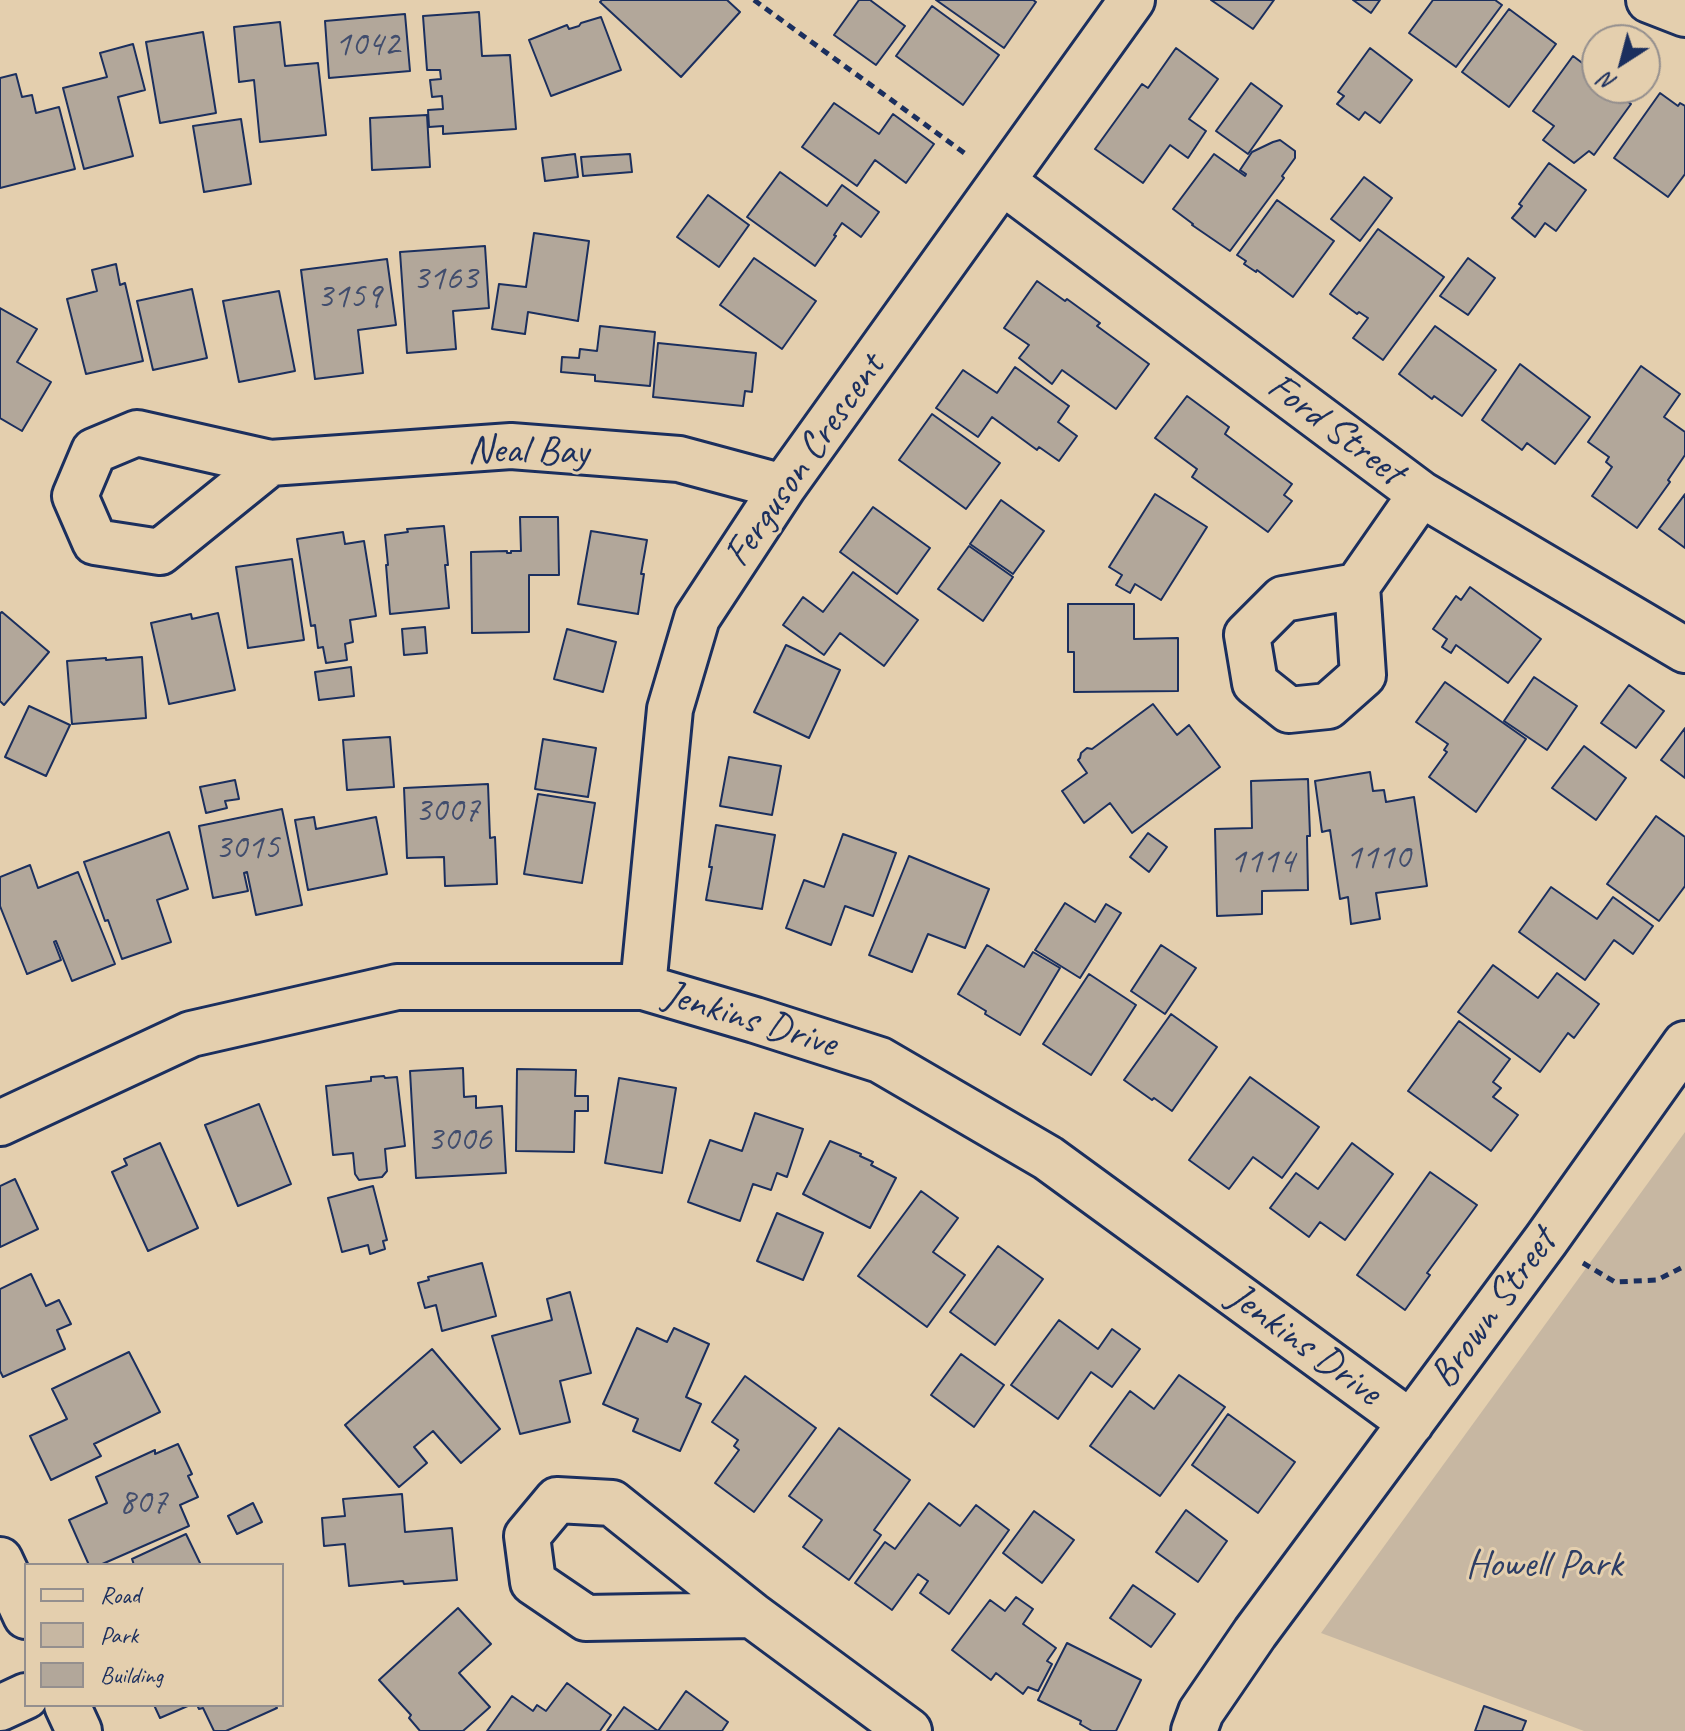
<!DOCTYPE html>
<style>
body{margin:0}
#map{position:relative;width:1685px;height:1731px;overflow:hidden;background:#e4cfae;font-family:Caveat,sans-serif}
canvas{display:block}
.legend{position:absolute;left:24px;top:1563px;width:260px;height:144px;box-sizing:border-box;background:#e4cfae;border:2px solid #948f8e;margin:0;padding:10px 14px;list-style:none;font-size:24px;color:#1b2f5e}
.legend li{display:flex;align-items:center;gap:16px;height:40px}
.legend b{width:40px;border:2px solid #948f8e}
.north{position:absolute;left:1581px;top:24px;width:80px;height:80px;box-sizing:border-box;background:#e4cfae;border:2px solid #948f8e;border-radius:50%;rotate:216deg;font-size:22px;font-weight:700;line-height:32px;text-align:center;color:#1b2f5e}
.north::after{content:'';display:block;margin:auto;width:28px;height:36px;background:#1b2f5e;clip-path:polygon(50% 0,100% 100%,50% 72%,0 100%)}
</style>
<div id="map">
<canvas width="1685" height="1731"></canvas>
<ul class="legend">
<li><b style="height:10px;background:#e4cfae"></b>Road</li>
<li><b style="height:22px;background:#c7b7a2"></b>Park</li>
<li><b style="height:22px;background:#b2a79a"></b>Building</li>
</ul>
<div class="north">N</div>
</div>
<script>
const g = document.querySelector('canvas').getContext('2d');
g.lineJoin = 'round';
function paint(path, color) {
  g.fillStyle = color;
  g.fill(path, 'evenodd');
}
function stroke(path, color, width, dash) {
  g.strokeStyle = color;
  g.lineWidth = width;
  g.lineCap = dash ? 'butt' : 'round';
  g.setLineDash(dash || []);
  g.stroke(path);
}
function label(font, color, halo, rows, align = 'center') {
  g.font = font + ' Caveat,sans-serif';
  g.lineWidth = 6;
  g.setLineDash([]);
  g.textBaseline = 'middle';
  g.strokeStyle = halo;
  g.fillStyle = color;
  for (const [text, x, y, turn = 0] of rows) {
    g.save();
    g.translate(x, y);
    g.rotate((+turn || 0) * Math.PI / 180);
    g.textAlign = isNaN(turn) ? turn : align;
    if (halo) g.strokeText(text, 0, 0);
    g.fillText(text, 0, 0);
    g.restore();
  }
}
const green = new Path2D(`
 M1685,1132V1731H1584L1321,1633Z`);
const building = new Path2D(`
 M602,0H727L740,12L681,77L600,2Z
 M859,0H870L905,26L876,65L834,35Z
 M936,0H1033L1036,2L1004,48Z
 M1211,0H1274L1253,29Z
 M1353,0H1380L1371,13Z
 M1433,0H1495L1502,5L1456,67L1409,33Z
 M932,6L999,55L963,105L896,56Z
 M1509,9L1556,44L1509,107L1462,72Z
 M479,12L482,56L510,55L516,129L443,134V126L429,127L428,110L443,109L442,96L432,97L430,80L441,79L440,70H427L423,16Z
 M405,14L410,71L329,78L325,21Z
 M601,17L621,70L551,96L529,40L567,25L569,29L579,26L581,23Z
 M280,22L285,66L318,63L326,135L260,142L254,80L239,82L234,27Z
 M203,32L216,113L160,123L146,42Z
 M133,44L145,90L118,97L133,156L84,169L63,88L107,77L100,53Z
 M1176,48L1218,79L1189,119L1206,131L1188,158L1170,145L1143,183L1095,149L1142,84L1148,88Z
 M1370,48L1412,80L1380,123L1365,112L1359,120L1337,104L1344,96L1338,92Z
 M1573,56L1597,74V88H1610L1631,104L1594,155L1589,151L1574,163L1543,140L1554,126L1533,111Z
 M16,74L22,97L32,95L36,113L59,107L75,169L0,188V78Z
 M1251,83L1282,106L1248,154L1216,131Z
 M1660,93L1678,106L1680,103L1685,106V174L1668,197L1614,158Z
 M834,103L879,134L893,114L934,144L906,183L875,160L857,186L802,147Z
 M427,115L430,167L372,170L370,118Z
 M241,119L251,184L204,192L193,126Z
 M1280,140L1295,151V158L1282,176L1284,178L1230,251L1192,225L1193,224L1173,209L1214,154L1245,176L1246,174L1240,170L1252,152L1273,142Z
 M575,154L578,177L545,181L542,158Z
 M630,154L632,172L583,176L581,157Z
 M1549,163L1586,190L1556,231L1545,223L1535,237L1512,218L1522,206L1519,204Z
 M780,172L827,206L842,185L879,212L861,237L842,223L834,235L836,236L815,266L747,217Z
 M1364,177L1392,198L1360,241L1331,219Z
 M708,195L749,225L719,267L677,237Z
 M1277,200L1334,241L1293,297L1257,270L1256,272L1244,264L1246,261L1237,255Z
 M1378,229L1444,277L1383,360L1353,338L1368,318L1359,312L1357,314L1330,294Z
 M534,233L589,241L578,321L528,312L525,334L492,329L499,284L526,287Z
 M485,246L489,308L453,311L456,349L407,353L400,252Z
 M754,258L816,301L782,349L720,305Z
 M1468,258L1495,278L1468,315L1440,296Z
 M387,259L396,325L358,330L363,373L315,379L301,270Z
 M116,264L120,285L125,283L143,361L86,374L67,299L97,291L92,270Z
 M1037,281L1065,301L1067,299L1100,323L1097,326L1149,364L1116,409L1062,370L1052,384L1019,358L1029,345L1004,328Z
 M192,289L207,358L153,370L137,301Z
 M279,291L295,371L239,382L223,301Z
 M0,308L37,329L17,362L51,382L22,431L0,418Z
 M600,326L655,332L650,386L595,381V375L561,372L562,357L579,358L580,349L597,351Z
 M1435,326L1496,370L1462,416L1434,396L1432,399L1399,374Z
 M658,343L756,353L752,392L745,391L743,406L653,397Z
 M1520,364L1590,417L1555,464L1527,443L1522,450L1482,420Z
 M1641,366L1680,394L1664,417L1685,432V455L1668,480L1670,482L1637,528L1592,496L1612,467L1606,462L1609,457L1588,442Z
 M1015,367L1069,406L1058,422L1077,436L1059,461L1039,447L1037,450L992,417L978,437L936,408L963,370L997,393Z
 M1187,396L1229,427L1225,434L1292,484L1284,495L1292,501L1268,532L1192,477L1197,469L1155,438Z
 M932,414L1000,463L966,509L899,460Z
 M1155,494L1207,527L1161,600L1135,584L1130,593L1116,585L1122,575L1109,567Z
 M1685,494V548L1659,529Z
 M1001,500L1044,531L1013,574L970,544Z
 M873,507L930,548L897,594L840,552Z
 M520,517H558L559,575H529V632L472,633L471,552L507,551V553H511V551H521Z
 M444,526L448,565H445L449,608L390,614L386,565H388L385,535L408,532L407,529Z
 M591,531L647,540L641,574H644L638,614L578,604Z
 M343,532L345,544L364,541L376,616L350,620L353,642L345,644L347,660L326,663L323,647L318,648L315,625L311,626L297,539Z
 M969,546L1013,577L983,621L938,589Z
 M292,559L304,640L248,648L236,567Z
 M853,572L918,620L884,666L840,633L824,655L783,625L803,597L823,612Z
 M1470,587L1541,639L1508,683L1456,645L1451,653L1442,647L1447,639L1433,629L1456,596L1461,600Z
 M1068,604H1134V639L1178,638V691L1074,692V652H1068Z
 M2,612L49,652L4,705L0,701V613Z
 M218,613L235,690L169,704L151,623L191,614L192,619Z
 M425,627L427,653L404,655L402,629Z
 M567,629L616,642L603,692L554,679Z
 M786,645L840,670L809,738L754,712Z
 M142,657L146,718L72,724L67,661L106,658V660Z
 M351,667L354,696L319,700L315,672Z
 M1534,677L1577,706L1547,750L1504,721Z
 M1445,682L1526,739L1476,812L1429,777L1447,752L1444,750L1448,744L1416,722Z
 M1629,685L1664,711L1636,748L1601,723Z
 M1153,704L1177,735L1189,725L1220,767L1132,833L1110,803L1084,823L1062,791L1087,773L1078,760L1080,758L1081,753L1087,748L1092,749Z
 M29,706L70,725L46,776L5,757Z
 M1685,728V778L1661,760Z
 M390,737L394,787L347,790L343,740Z
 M543,739L596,748L588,797L535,789Z
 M1584,746L1626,778L1596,820L1552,788Z
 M729,757L781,766L772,815L720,806Z
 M1370,772L1373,791L1384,790L1386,802L1414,797L1427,886L1376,893L1380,919L1351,924L1348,897L1340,899L1330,830L1322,832L1315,781Z
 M1308,779L1310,836H1307L1308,890L1262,891V914L1217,916L1215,829L1252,828L1251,781Z
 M235,780L239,799L225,801L227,808L206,813L200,787Z
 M488,784L490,838L495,837L497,884L445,886L444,857L407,858L404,788Z
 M538,794L595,803L582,883L524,874Z
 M282,809L302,905L256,915L247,872L244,873L248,891L213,898L199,826Z
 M1656,816L1685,837V886L1659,921L1607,884Z
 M314,817L316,829L376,817L387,874L308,890L295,820Z
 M716,825L775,835L762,909L706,900L712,867H709Z
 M169,832L188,889L157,900L171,942L122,959L108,920L105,921L84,862Z
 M1148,833L1167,847L1149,872L1130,857Z
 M843,834L896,853L873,916L845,906L831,945L786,928L804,880L824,887Z
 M909,856L989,889L965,948L928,934L912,972L869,955Z
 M30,865L38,888L78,872L115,964L72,981L56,941L54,942L61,960L27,974L0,906V877Z
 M1551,887L1597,919L1613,897L1653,926L1633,954L1614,940L1585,980L1519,932Z
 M1065,903L1095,922L1106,904L1121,913L1080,978L1035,950Z
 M987,945L1024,967L1033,952L1060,968L1020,1035L985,1014L986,1011L958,994Z
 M1161,945L1196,968L1165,1014L1131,991Z
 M1493,965L1538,998L1557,973L1599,1004L1574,1038L1568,1033L1540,1072L1458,1012Z
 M1089,974L1136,1005L1091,1075L1043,1044Z
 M1171,1014L1217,1047L1172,1111L1154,1098L1152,1100L1124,1080Z
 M1459,1021L1510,1059L1493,1082L1501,1088L1493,1097L1518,1115L1491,1151L1408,1091Z
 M463,1068L464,1097L476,1096V1108L502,1106L506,1173L416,1178L410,1071Z
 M517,1069L576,1070L575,1096H588V1111H575L574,1152L516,1151Z
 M384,1076L385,1078L397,1077L405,1146L385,1149L387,1171L382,1177L359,1180L355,1174L353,1153L333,1155L326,1086L371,1081V1077Z
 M1250,1077L1319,1127L1282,1178L1253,1157L1229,1189L1189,1160Z
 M619,1078L676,1088L662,1173L605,1163Z
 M259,1104L291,1184L238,1206L205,1125Z
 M755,1113L803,1129L787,1177L777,1173L771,1190L753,1184L740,1221L688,1202L710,1140L742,1151Z
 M830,1141L861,1154L860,1156L873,1162L871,1165L896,1178L870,1228L803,1194Z
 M160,1143L198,1228L148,1251L112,1172L127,1165L124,1159Z
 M1352,1143L1393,1174L1345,1240L1320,1222L1309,1237L1270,1208L1296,1173L1318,1189Z
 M1430,1172L1477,1205L1427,1273L1430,1275L1405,1310L1357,1275Z
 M15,1179L38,1229L0,1247V1186Z
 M373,1186L387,1240L383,1241L385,1249L370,1254L368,1245L342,1252L328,1198Z
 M921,1191L958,1218L933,1252L965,1275L927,1327L858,1276Z
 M777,1213L823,1233L803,1280L757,1261Z
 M998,1246L1043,1279L995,1345L950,1312Z
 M482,1263L496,1316L442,1331L436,1305L425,1308L418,1283L429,1280L428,1277Z
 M31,1274L46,1306L59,1300L71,1324L57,1330L65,1349L3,1377L0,1371V1289Z
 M570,1292L591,1373L560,1381L570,1422L520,1434L492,1336L552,1320L547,1299Z
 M1059,1320L1098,1349L1112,1329L1140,1349L1112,1387L1091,1372L1058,1419L1011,1385Z
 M637,1328L667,1342L674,1328L709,1344L686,1397L701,1404L680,1451L633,1431L638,1419L603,1404Z
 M432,1349L500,1429L461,1463L433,1431L414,1447L427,1463L399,1487L345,1425Z
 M129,1352L160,1412L94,1444L101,1456L51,1480L30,1436L67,1419L52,1389Z
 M961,1354L1004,1385L974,1427L931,1395Z
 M1179,1375L1225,1407L1160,1496L1090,1446L1130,1391L1154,1409Z
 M745,1376L816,1428L754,1512L715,1483L739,1450L734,1446L738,1440L712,1422Z
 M1228,1414L1295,1462L1258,1513L1192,1465Z
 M839,1428L910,1480L874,1530L881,1535L849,1580L803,1547L822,1520L789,1496Z
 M178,1444L192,1474L188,1476L198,1497L180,1505L189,1526L100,1565H89L69,1520L107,1503L96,1477L155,1450V1454Z
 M402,1494L405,1532L452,1528L457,1580L404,1584L403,1581L349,1586L345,1544L324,1546L322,1518L345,1516L343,1499Z
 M253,1503L262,1522L237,1534L228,1516Z
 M929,1503L960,1526L976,1505L1009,1530L949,1614L920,1593L928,1581L918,1574L892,1610L855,1583L885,1542L895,1549Z
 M1186,1510L1227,1541L1198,1582L1156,1552Z
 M1034,1511L1074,1540L1042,1583L1003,1553Z
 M186,1534L201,1565H134L132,1559Z
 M1133,1585L1175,1614L1151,1647L1110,1618Z
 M1016,1597L1033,1609L1023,1624L1056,1648L1047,1661L1052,1664L1038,1691L1028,1687L1023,1694L996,1673L991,1680L952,1650L990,1600L1005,1611Z
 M458,1608L491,1644L459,1673L490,1707L463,1731H420L409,1718L411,1715L379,1680Z
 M1067,1643L1141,1680L1116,1731H1092L1080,1724L1081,1721L1038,1700Z
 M567,1683L611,1715L600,1731H487L512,1696L533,1711L537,1705L546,1711Z
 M686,1691L728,1722L722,1731H658Z
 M154,1705H190L160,1718Z
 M197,1705H275L277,1708L226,1731H214L203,1708L199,1709Z
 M1484,1706L1526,1721L1522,1731H1475Z
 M624,1707L658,1731H607Z`);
const path = new Path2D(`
 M754,0L967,155
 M1583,1263L1615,1282L1657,1280L1685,1266`);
const minor = new Path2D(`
 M1649,0L1685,14
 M1003,182L1421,494L1685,650
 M270,463L160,552L95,542L75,496L94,451L137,433L270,463L511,446L679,459L783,487
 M1357,586L1283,599L1247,635L1255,683L1289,710L1328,706L1363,675L1357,586L1421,494
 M643,987L670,709L697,618L783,487L1132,0
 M0,1123L191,1034L397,987H643L755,1020L880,1060L1048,1158L1411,1423
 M0,1560L26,1616
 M752,1615L586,1618L533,1582L527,1536L557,1500L612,1503L752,1615L909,1731
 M67,1705L79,1731
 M0,1708L26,1696
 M1194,1731L1201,1712L1255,1633L1546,1240L1685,1044`);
const numberNames = [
 ["1042",367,46],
 ["3163",445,280],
 ["3159",349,298],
 ["3007",447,812],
 ["3015",247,849],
 ["1110",1378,859],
 ["1114",1262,863],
 ["3006",459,1141],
 ["807",143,1504]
];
const streetNames = [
 ["Ford Street",1335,430,37],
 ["Neal Bay",528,452,1],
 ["Ferguson Crescent",805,461,-55],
 ["Jenkins Drive",750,1020,17],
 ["Brown Street",1494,1309,-54],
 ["Jenkins Drive",1304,1345,36]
];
const parkNames = [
 ["Howell Park",1544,1566]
];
paint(green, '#c7b7a2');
paint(building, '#b2a79a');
stroke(building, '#1b2f5e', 2);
stroke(minor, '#1b2f5e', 50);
stroke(path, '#1b2f5e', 5, [8, 6]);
stroke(minor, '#e4cfae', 44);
label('36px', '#414d6d', null, numberNames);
label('40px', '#1b2f5e', '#e4cfae', streetNames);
label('40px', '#2c3d65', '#e4cfae', parkNames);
</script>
